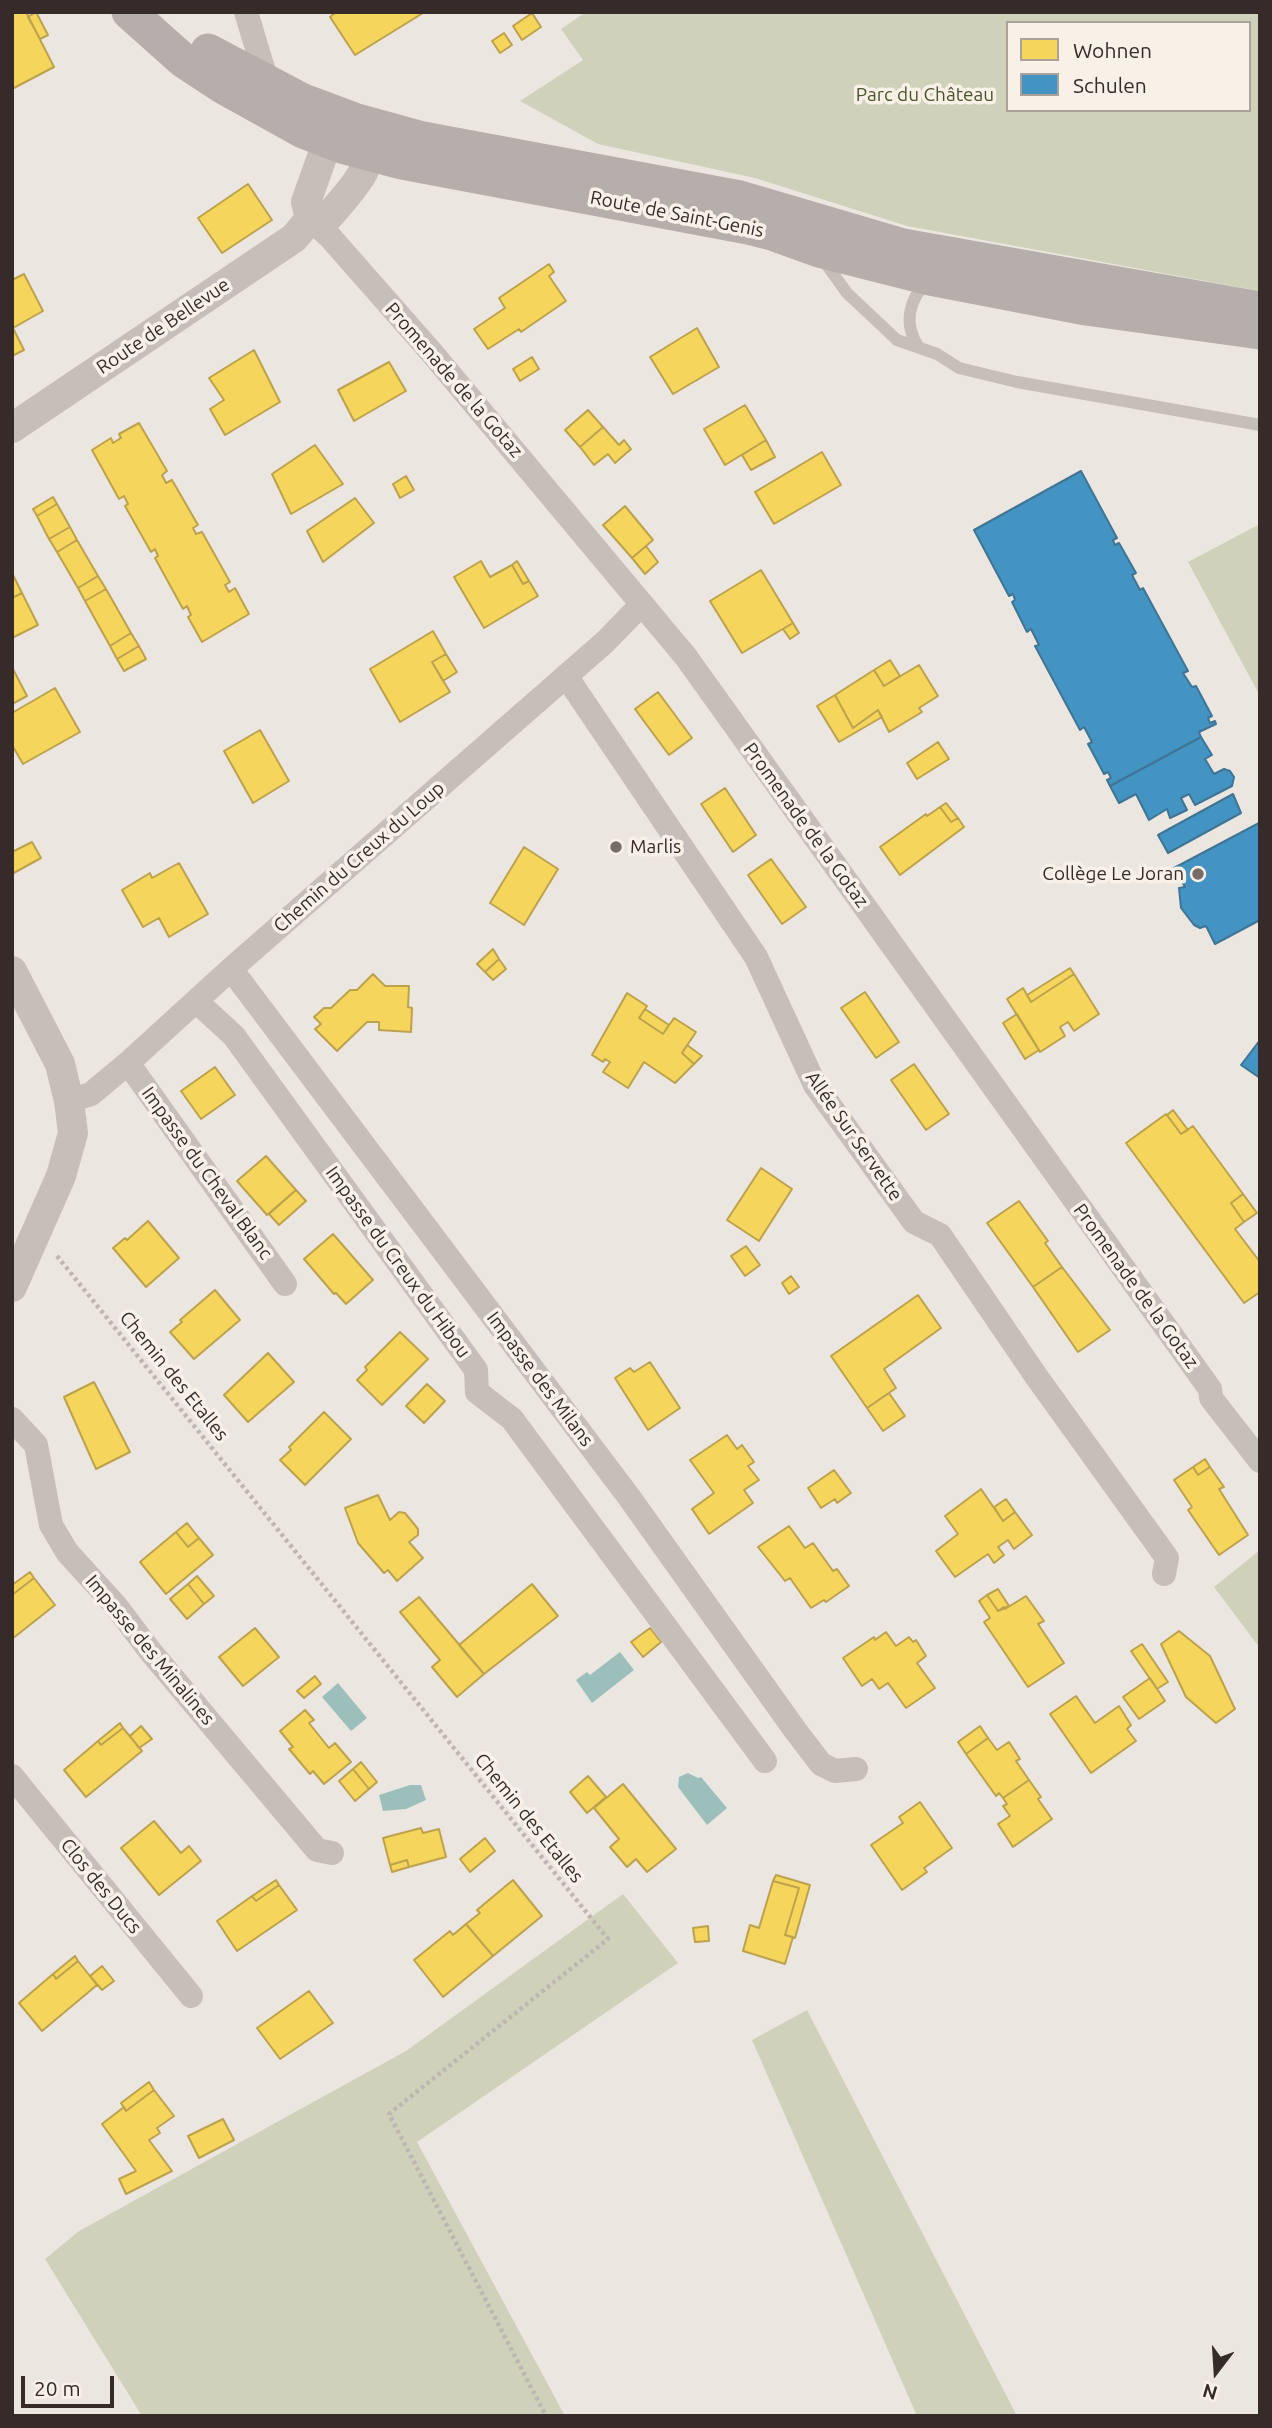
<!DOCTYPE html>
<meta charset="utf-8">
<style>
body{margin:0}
#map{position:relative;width:1272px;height:2428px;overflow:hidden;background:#ece6e0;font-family:Ubuntu,sans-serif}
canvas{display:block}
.frame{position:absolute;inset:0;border:14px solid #362b28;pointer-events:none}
.legend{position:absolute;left:1006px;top:21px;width:245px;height:91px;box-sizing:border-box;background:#f9f0e8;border:2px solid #aba19b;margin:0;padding:9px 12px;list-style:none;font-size:21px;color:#362b28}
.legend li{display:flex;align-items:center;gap:14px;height:35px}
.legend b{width:35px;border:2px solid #aba19b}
.north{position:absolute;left:1181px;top:2337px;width:70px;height:70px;-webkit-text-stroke:5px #f9f0e8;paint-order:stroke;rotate:197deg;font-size:19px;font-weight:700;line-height:28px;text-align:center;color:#362b28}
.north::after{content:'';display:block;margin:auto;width:24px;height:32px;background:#362b28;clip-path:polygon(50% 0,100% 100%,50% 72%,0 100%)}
.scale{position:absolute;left:21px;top:2376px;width:93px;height:32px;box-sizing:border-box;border:4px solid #362b28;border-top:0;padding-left:9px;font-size:21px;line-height:24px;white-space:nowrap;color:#362b28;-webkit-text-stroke:5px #f9f0e8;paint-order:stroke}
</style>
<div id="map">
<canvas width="1272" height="2428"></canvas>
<div class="frame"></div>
<ul class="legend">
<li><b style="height:19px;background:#f6d55c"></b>Wohnen</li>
<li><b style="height:19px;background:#4393c3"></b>Schulen</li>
</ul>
<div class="north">N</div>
<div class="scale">20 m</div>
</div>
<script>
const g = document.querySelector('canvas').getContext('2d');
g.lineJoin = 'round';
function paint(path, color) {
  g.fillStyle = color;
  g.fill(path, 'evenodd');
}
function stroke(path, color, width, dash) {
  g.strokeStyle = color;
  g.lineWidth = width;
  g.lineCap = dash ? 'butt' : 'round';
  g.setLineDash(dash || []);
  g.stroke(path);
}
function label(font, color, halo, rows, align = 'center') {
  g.font = font + ' Ubuntu,sans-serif';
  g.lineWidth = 7;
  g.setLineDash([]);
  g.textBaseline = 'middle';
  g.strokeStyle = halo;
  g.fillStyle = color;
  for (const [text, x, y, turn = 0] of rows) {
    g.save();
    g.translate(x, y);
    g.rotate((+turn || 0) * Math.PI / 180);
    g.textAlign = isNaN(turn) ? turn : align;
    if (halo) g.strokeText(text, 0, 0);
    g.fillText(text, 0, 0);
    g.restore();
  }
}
const green = new Path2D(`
 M586,12H1260V291L907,226L755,178L598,144L520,101L583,60L561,29ZM1008,23H1249V110H1008Z
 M1260,524V696L1188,562Z
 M1260,1550V1648L1214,1587Z
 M623,1894L678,1963L417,2142L565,2416H142L45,2259L79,2231L406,2051Z
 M807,2010L1017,2416H917L752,2040Z`);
const water = new Path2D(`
 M620,1652L634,1670L592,1703L576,1680L587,1672L590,1675Z
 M338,1683L367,1718L351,1731L322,1697Z
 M688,1773L698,1778L701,1777L727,1808L707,1825L678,1787L679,1777Z
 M410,1785H421L426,1800L406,1809L383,1811L379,1795Z`);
const homes = new Path2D(`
 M12,12H26L54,67L12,89Z
 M36,12L48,35L40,39L28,17Z
 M336,12H422L423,13L355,55L330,17Z
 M532,13L541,27L522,40L513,26Z
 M504,33L512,45L500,53L492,41Z
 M248,184L272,220L222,253L198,218Z
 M549,264L554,272L549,276L566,301L521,332L519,329L488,349L474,329L505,308L499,298Z
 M24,274L43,311L13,328L24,350L12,356V280Z
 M697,328L719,367L673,394L650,357Z
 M254,350L280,402L225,435L210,409L224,400L209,378Z
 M532,357L539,369L520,381L513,369Z
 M389,362L406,391L354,421L338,390Z
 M745,405L766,440L725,465L704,429Z
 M588,410L603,427L580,447L565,430Z
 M139,423L167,471L162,475L166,483L172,480L198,525L193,528L196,534L202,532L230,582L225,585L229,592L235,588L249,614L202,642L188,617L191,615L187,606L183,609L155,558L158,556L155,549L151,552L125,506L128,504L124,496L119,499L92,450L111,438L113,443L121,438L119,434Z
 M603,427L619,445L624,440L631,449L615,463L608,454L594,465L580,447Z
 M766,440L775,457L751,470L742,455Z
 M315,445L343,484L291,514L272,474Z
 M822,452L841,485L774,524L755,492Z
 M406,476L414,490L400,498L393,484Z
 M53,497L57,504L37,516L33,509Z
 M355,498L374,523L323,562L307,531Z
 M57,504L70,527L49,539L37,516Z
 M625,506L653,540L632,558L603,525Z
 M70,527L77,540L57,552L49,539Z
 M77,540L98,576L78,588L57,552Z
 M646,546L658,562L645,574L632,558Z
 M481,561L490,577L512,565L523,584L529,581L538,596L484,628L454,577Z
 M517,561L529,581L523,584L512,565Z
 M761,570L793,623L742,653L710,601Z
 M12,573L22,593L12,598Z
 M98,576L106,589L85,601L78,588Z
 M106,589L131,633L110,646L85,601Z
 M22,593L38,625L12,638V598Z
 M793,623L799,633L790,639L783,629Z
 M433,631L446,654L432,662L450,692L400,722L370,669Z
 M131,633L139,646L117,659L110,646Z
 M139,646L146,659L124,671L117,659Z
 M446,654L457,672L443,681L432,662Z
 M890,660L900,676L884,686L874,670Z
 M919,665L938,696L919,708L922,712L889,732L878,710L853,728L835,695L874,670L884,686Z
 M13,669L27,696L12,704V670Z
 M55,688L80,732L23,764L12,745V713Z
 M658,692L692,738L669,755L635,709Z
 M835,695L853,728L878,710L882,717L839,742L817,706Z
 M260,730L289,781L253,803L224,751Z
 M938,742L949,759L917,779L907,763Z
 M725,788L756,835L733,852L701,804Z
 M946,803L958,818L951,822L940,807Z
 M940,807L951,822L958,818L964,827L900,875L880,847L926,814L927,816Z
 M32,842L41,858L12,874V852Z
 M524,847L558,869L524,925L490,903Z
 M771,859L806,907L782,924L748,875Z
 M179,863L208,914L169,937L159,918L143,927L122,890L150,873L152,878Z
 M493,949L499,959L485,972L477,964Z
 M499,959L506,969L493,980L485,972Z
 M1070,968L1074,974L1031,1002L1027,995Z
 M373,974L385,986H409L408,1007L412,1008L411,1032L379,1030V1022H367L337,1051L315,1029L321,1024L314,1017L324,1008H331L350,990H357Z
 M1074,974L1099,1014L1074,1031L1068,1022L1060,1027L1065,1036L1040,1052L1007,999L1023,988L1031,1002Z
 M865,992L899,1042L876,1058L841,1008Z
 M627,993L647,1006L639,1018L663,1034L674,1018L696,1032L682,1053L694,1064L675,1083L644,1062L628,1088L603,1072L610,1062L605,1059L603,1062L592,1055Z
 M645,1009L669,1025L663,1034L639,1018Z
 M1017,1014L1039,1050L1025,1059L1003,1023Z
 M687,1045L702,1056L694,1064L682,1053Z
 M914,1064L949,1114L926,1130L891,1080Z
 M215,1067L235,1095L201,1119L181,1091Z
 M1173,1110L1188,1130L1181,1134L1167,1115Z
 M1166,1114L1181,1134L1193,1126L1243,1194L1231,1203L1244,1222L1235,1229L1260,1262V1292L1244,1303L1126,1143Z
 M266,1156L296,1190L267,1215L237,1181Z
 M761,1168L792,1189L759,1241L727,1220Z
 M296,1190L306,1201L279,1225L269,1214Z
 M1243,1194L1257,1213L1244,1222L1231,1203Z
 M1019,1201L1048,1241L1045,1243L1062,1267L1033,1287L987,1223Z
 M148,1221L179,1258L146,1287L113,1248L125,1238L127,1240Z
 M333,1234L373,1280L346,1304L336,1293L334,1294L304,1259Z
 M746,1246L760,1265L745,1276L731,1256Z
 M1062,1267L1110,1330L1078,1352L1033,1287Z
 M791,1276L799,1287L789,1294L782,1283Z
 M215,1290L240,1320L194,1359L170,1332L182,1322L180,1320Z
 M918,1295L941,1328L884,1369L896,1388L867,1408L831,1356Z
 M400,1332L428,1359L382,1405L357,1380L367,1370L365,1367Z
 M268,1353L294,1382L248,1422L224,1395Z
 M650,1362L680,1408L648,1430L615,1378L630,1368L634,1372Z
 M94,1382L130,1452L96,1469L64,1397Z
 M427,1384L445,1401L424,1423L406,1406Z
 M889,1393L905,1416L883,1431L867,1408Z
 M324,1412L351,1439L305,1485L280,1460L291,1450L289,1447Z
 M727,1435L737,1449L742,1445L754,1462L748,1466L759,1480L744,1490L753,1503L709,1534L692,1509L714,1493L690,1460Z
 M1205,1459L1210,1467L1198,1475L1193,1467Z
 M1193,1467L1198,1475L1210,1467L1224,1487L1219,1489L1248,1535L1219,1555L1188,1510L1192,1507L1174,1480Z
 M834,1470L851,1493L837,1503L835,1499L821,1508L808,1488Z
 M981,1489L1003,1521L1015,1512L1032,1535L1014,1549L1008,1540L998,1547L1004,1555L994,1563L988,1554L955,1577L936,1551L958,1534L945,1516Z
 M378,1495L390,1520L399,1512L405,1513L418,1529V1535L409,1542L423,1558L397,1581L388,1570L384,1573L358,1543L345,1508Z
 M1006,1499L1015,1512L1003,1521L994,1507Z
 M187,1523L199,1538L188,1547L176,1532Z
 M789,1526L805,1548L813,1543L833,1571L837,1569L849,1586L826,1602L824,1600L811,1608L790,1578L785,1581L758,1547Z
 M176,1532L188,1547L199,1538L213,1555L166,1594L140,1562Z
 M30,1572L34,1578L12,1595V1585Z
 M197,1576L214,1596L204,1604L188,1584Z
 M34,1578L55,1605L12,1639V1595Z
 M188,1584L204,1604L187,1619L170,1599Z
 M532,1584L558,1616L484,1674L459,1645Z
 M998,1589L1009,1606L998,1611L987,1595Z
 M987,1595L998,1611L1004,1607L1005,1609L1026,1596L1044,1621L1038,1624L1064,1663L1028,1687L984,1622L990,1618L979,1601Z
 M419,1597L484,1674L457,1697L432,1667L440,1660L400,1612Z
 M255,1628L279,1657L243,1686L219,1657Z
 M650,1628L661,1642L643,1657L631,1642Z
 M1179,1631L1210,1656L1235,1709L1216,1723L1186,1697L1161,1644Z
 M886,1632L896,1646L909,1637L913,1642L916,1640L926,1656L917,1663L935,1688L906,1708L888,1683L879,1689L872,1679L862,1686L843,1658L874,1637L875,1640Z
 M1142,1644L1168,1682L1157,1689L1131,1651Z
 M315,1676L321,1684L304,1698L297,1691Z
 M1150,1678L1165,1701L1139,1719L1123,1697Z
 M1076,1696L1095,1723L1119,1706L1131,1725L1127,1729L1136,1741L1091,1773L1050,1714Z
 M305,1710L314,1720L309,1723L329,1748L335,1743L351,1762L324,1784L313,1771L310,1774L289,1749L293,1747L280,1731Z
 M120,1723L123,1728L101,1745L98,1741Z
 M141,1726L152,1739L139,1748L130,1736Z
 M980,1726L988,1738L966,1754L958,1742Z
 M123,1728L142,1751L86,1797L64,1770L98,1741L101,1745Z
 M988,1738L997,1750L1009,1742L1020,1759L1016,1761L1029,1780L1003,1798L999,1793L996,1796L966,1754Z
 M361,1762L377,1782L369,1789L353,1769Z
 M353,1769L369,1789L355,1801L339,1781Z
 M588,1776L606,1797L587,1813L570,1792Z
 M1029,1780L1041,1797L1038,1799L1052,1819L1013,1847L998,1824L1010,1816L1003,1806L1007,1804L1003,1798Z
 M623,1784L676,1849L647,1872L636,1859L627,1867L610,1847L619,1839L594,1808Z
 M920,1802L952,1848L924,1868L927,1872L902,1890L871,1845L903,1823L899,1817Z
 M154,1821L181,1853L189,1846L201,1861L159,1895L121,1848Z
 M421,1828L423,1833L439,1829L446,1857L409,1867L407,1860L390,1865L383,1838Z
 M485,1838L495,1851L470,1872L460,1859Z
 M407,1860L409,1867L392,1872L390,1865Z
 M776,1875L810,1885L795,1938L785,1935L799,1888L773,1881Z
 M276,1880L279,1885L256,1901L252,1896Z
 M513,1880L542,1916L493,1956L466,1924L480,1913L477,1910Z
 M773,1881L799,1888L785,1935L793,1937L785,1964L743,1951L750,1925L759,1928Z
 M279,1885L297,1910L237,1951L217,1921L252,1896L256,1901Z
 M466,1924L493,1956L443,1997L414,1960L450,1931L453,1935Z
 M708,1926L709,1941L695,1942L693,1928Z
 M75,1956L78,1961L56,1979L53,1974Z
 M78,1961L97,1985L42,2031L19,2003L53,1974L56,1979Z
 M102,1966L114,1981L102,1990L90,1976Z
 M309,1991L333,2023L280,2059L257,2028Z
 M149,2082L154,2090L126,2111L121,2103Z
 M154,2090L174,2116L157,2128L160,2133L149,2140L172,2171L126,2194L119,2179L136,2171L102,2124L124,2107L126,2111Z
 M223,2119L234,2140L199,2158L188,2136Z`);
const schools = new Path2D(`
 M1081,471L1117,538L1113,540L1115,545L1119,543L1136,573L1132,575L1140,590L1143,588L1188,671L1183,673L1192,687L1196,686L1212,716L1208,718L1210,723L1215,721L1216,724L1199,732L1201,737L1110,786L1107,780L1111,778L1108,772L1104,774L1088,744L1092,742L1084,727L1080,730L1035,646L1039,645L1031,629L1027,632L1012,602L1015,600L1013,594L1009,596L974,530Z
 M1201,737L1212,755L1205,759L1214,774L1224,769L1230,771L1234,777L1232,786L1195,805L1189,794L1181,798L1187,810L1170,818L1167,809L1149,820L1136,794L1119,803L1110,786Z
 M1233,794L1241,813L1168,853L1158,835Z
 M1259,823L1260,920L1215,944L1206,926L1200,928L1194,925L1181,908L1179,888L1185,887L1174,868Z
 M1260,1040V1078L1241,1065Z`);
const path = new Path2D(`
 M57,1256L608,1939L389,2114L546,2416`);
const service = new Path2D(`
 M821,257L847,293L897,340L937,354L959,368L1017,382L1260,425
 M918,346C903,323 909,300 928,280`);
const minor = new Path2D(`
 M246,12L268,85
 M310,219L330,237L432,353L686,657L1210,1389L1211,1398L1260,1461
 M566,676L756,957L815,1085L914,1222L940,1235L1036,1376L1167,1558L1164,1574
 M231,969L629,1497L795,1730L821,1764L835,1771L856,1769
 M197,1002L234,1036L476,1370L477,1392L512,1419L765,1761
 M128,1063L285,1284
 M69,1101L91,1094L128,1063L231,969L605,642L642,604
 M12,1419L36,1445L51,1525L67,1552L116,1606L150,1651L317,1850L332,1853
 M12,1776L191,1996`);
const tertiary = new Path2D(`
 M310,219L306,202L328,140L337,128L343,125
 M12,428L294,238L310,219L329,216C348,193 380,164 368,130
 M12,971L60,1064L69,1101L73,1133L61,1176L12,1287`);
const secondary = new Path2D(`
 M129,12L184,61L222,86L303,131L342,146L402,162L748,227L772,233L819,250L930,278L1086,308L1260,332
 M208,51L303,101L354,120L423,139L740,198L903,246L1260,309`);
const markers = [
 [616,847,7,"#766c68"],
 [1198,874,7,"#766c68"]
];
const parkNames = [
 ["Parc du Château",925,95]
];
const streetNames = [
 ["Route de Saint-Genis",677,214,11],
 ["Route de Bellevue",163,326,-34],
 ["Promenade de la Gotaz",454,380,49],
 ["Promenade de la Gotaz",806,825,54],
 ["Chemin du Creux du Loup",359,857,-41],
 ["Allée Sur Servette",854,1136,55],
 ["Impasse du Cheval Blanc",207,1173,54],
 ["Impasse du Creux du Hibou",398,1262,54],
 ["Promenade de la Gotaz",1136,1286,54],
 ["Chemin des Etalles",174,1376,51],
 ["Impasse des Milans",540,1379,53],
 ["Impasse des Minalines",150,1650,50],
 ["Chemin des Etalles",529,1818,51],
 ["Clos des Ducs",101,1886,51]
];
const poiNames = [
 ["Marlis",630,847],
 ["Collège Le Joran",1184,874,"right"]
];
paint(green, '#cfd1bb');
paint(water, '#9dbfbc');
paint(homes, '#f6d55c');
stroke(homes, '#bca24c', 2);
paint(schools, '#4393c3');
stroke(schools, '#3f7494', 2);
stroke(path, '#beb6b2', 4.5, [3.5, 3.5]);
stroke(service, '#c5beb9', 12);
stroke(minor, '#c5beb9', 24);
stroke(tertiary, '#c5beb9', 30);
stroke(secondary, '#b6aeaa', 35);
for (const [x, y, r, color] of markers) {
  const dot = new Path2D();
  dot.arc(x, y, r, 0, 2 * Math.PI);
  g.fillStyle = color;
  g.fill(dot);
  stroke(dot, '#f9f0e8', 2.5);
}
label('19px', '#49542c', '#f9f0e8', parkNames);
label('19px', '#362b28', '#f9f0e8', streetNames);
label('19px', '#362b28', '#f9f0e8', poiNames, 'left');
</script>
